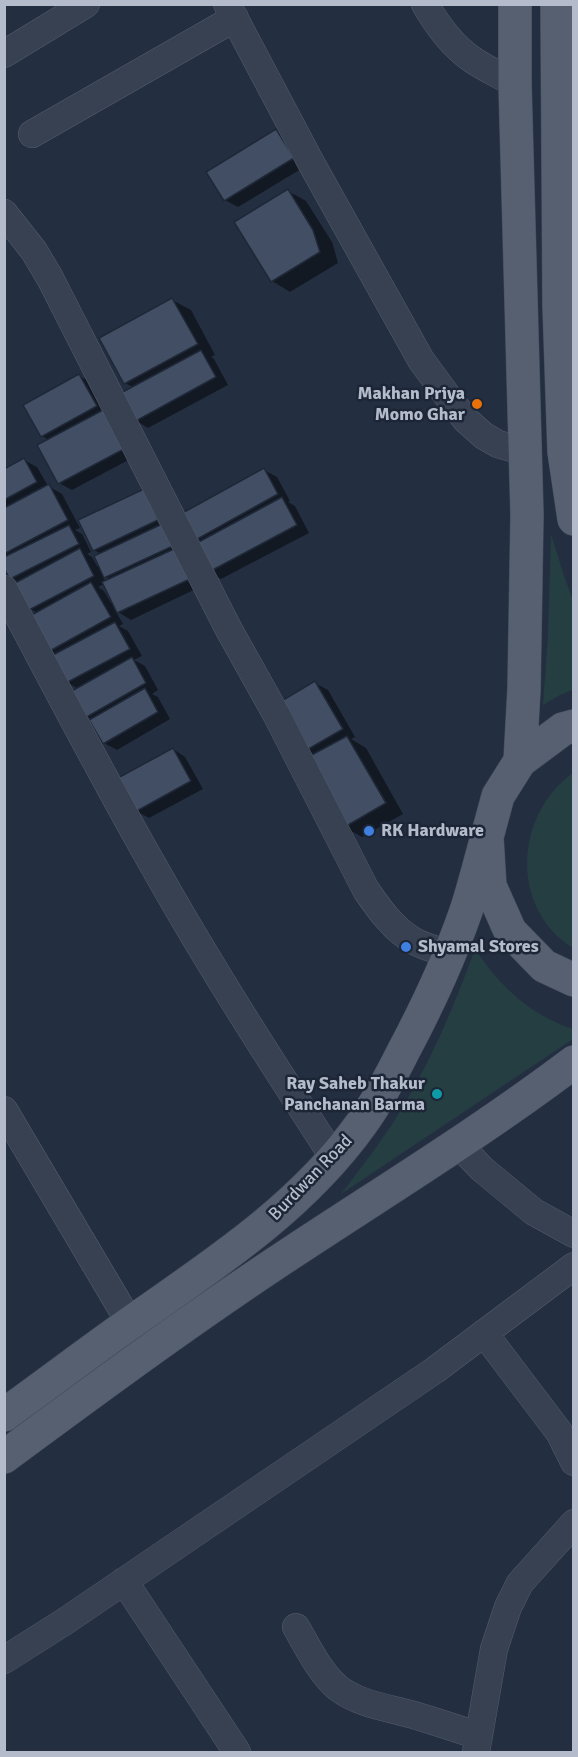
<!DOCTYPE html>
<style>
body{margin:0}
#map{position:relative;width:578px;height:1757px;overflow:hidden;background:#232f41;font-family:Signika,sans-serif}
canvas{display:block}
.frame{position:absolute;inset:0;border:6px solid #b4bccb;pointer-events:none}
</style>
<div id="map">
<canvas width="578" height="1757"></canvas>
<div class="frame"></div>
</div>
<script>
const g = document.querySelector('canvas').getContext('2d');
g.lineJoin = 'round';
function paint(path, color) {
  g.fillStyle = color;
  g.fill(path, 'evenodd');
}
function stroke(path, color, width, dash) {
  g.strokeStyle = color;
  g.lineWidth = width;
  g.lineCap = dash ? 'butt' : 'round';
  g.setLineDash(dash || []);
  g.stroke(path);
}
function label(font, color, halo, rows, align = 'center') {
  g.font = font + ' Signika,sans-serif';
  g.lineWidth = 5;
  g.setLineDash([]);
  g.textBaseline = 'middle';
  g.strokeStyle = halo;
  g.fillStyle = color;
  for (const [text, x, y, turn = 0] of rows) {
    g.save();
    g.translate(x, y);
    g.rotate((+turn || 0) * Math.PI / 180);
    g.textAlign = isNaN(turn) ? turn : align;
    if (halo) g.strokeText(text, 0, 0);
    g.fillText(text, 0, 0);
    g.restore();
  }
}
const green = new Path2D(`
 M551,534L564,576L573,600L574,689L558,696L543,705L548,635Z
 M573,773V948C509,908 515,814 573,773Z
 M475,949C500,986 530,1015 573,1029V1039L341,1194C364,1164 388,1133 407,1100C435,1052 456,1001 475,949Z`);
const shadow = new Path2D(`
 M276,131L289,138L306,166L238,207L225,200Z
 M288,191L306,201L332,242L338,263L290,292L272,281L236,223Z
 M172,300L191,310L215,355L211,357L214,359L228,385L148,428L135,420L134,388L125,383Z
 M79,376L92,383L136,456L72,490L59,483L49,440L42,436Z
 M24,460L37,467L48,486L62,494L80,528L75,530L82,534L91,552L87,554L92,557L97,566L100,565L101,554L94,550L144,490L202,586L131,620L115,610L123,624L119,626L128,631L142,656L134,660L145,666L158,690L152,694L158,697L170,719L117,750L104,743L92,720L86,716L78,689L67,682L56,655L49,651L38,613L30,609L18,582L11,578L4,558V470ZM147,499L163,526L160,527ZM102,575L111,580L106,582ZM105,584L113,602L111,603L104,591L98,587Z
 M264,470L277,477L290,501L288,502L295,506L309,533L221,579L208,572L193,541Z
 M315,683L328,690L355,737L351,739L366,748L403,814L362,837L344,827L315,755L306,750Z
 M173,749L185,757L203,789L149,818L136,811Z`);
const building = new Path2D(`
 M276,129L294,158L224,201L206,172Z
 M288,189L313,230L320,252L271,282L234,222Z
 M172,298L198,344L124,384L99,338Z
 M201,350L216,377L134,422L119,394Z
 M79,374L97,406L41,437L23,405Z
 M103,410L124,449L58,484L37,445Z
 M24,458L37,482L4,500V469Z
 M264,468L278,494L192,542L177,516Z
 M49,484L68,520L4,554V508Z
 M144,489L158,520L93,551L78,520Z
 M282,497L297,525L207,573L193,545Z
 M162,524L173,546L104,578L94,556Z
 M69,525L79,544L10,579L4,569V557Z
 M80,548L94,576L29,610L15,583Z
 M176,548L190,579L117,613L102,582Z
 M91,582L111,617L48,652L28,617Z
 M115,622L130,649L66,683L51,656Z
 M132,657L146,683L85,718L70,692Z
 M315,681L343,729L305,751L278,703Z
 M145,688L158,712L103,744L89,720Z
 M347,736L386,803L343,828L304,759Z
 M173,748L191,781L135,812L116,779Z`);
const street = new Path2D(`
 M227,4L310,161L421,360L451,401L466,420L484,436L498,444L525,452
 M425,4C437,25 451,44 470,58C484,68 500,75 515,84
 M4,54L86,4
 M32,134L235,18
 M4,213L34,251L50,278L228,628L276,714L366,890C379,909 394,930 414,941C425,947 438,950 450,955
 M4,589C53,681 101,774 153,865C209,965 271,1061 334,1158
 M4,1110L130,1323
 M458,1144L482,1169L534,1212L574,1234
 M484,1333L559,1432L574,1462
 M124,1581L237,1752
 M296,1627C308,1647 319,1672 338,1688C360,1705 391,1708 417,1716C437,1722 458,1729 479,1736
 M4,1660L64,1622L435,1370L574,1266
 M476,1752L494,1649L508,1607L520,1583L574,1523`);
const primary = new Path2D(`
 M515,4V84L527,515L524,689L520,761
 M557,4L559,306L564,452L574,519
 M574,726L563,729L520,761L498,796L487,837L490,886L510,931L544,966L574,980
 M4,1415C47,1384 89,1352 133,1321C216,1263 302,1207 362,1123C378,1101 391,1076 403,1052C427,1007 449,960 466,911C474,887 480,861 487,837
 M4,1457C100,1386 195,1316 294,1251C388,1189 484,1130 574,1062`);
const markers = [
 [477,404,6,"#e8710a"],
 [369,831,6,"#3f7fe0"],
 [406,947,6,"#3f7fe0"],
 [437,1094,6,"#0f9aa8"]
];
const poiNames = [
 ["Makhan Priya",465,394],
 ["Momo Ghar",465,415],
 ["RK Hardware",381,831,"left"],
 ["Shyamal Stores",418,947,"left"],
 ["Ray Saheb Thakur",425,1084],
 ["Panchanan Barma",425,1105]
];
const streetNames = [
 ["Burdwan Road",311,1178,-46]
];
paint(green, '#253e42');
paint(shadow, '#0007');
paint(building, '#424e64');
stroke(building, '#1f2838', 1.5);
stroke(street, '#535c6b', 28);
stroke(primary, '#414a5a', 34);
stroke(street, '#384151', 27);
stroke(primary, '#566071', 33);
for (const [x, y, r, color] of markers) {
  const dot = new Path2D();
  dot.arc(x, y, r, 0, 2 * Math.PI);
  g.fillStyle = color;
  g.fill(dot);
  stroke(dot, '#1c2636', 2);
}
label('bold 18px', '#b4bccb', '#1c2636', poiNames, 'right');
label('18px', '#b4bccb', '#1c2636', streetNames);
</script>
